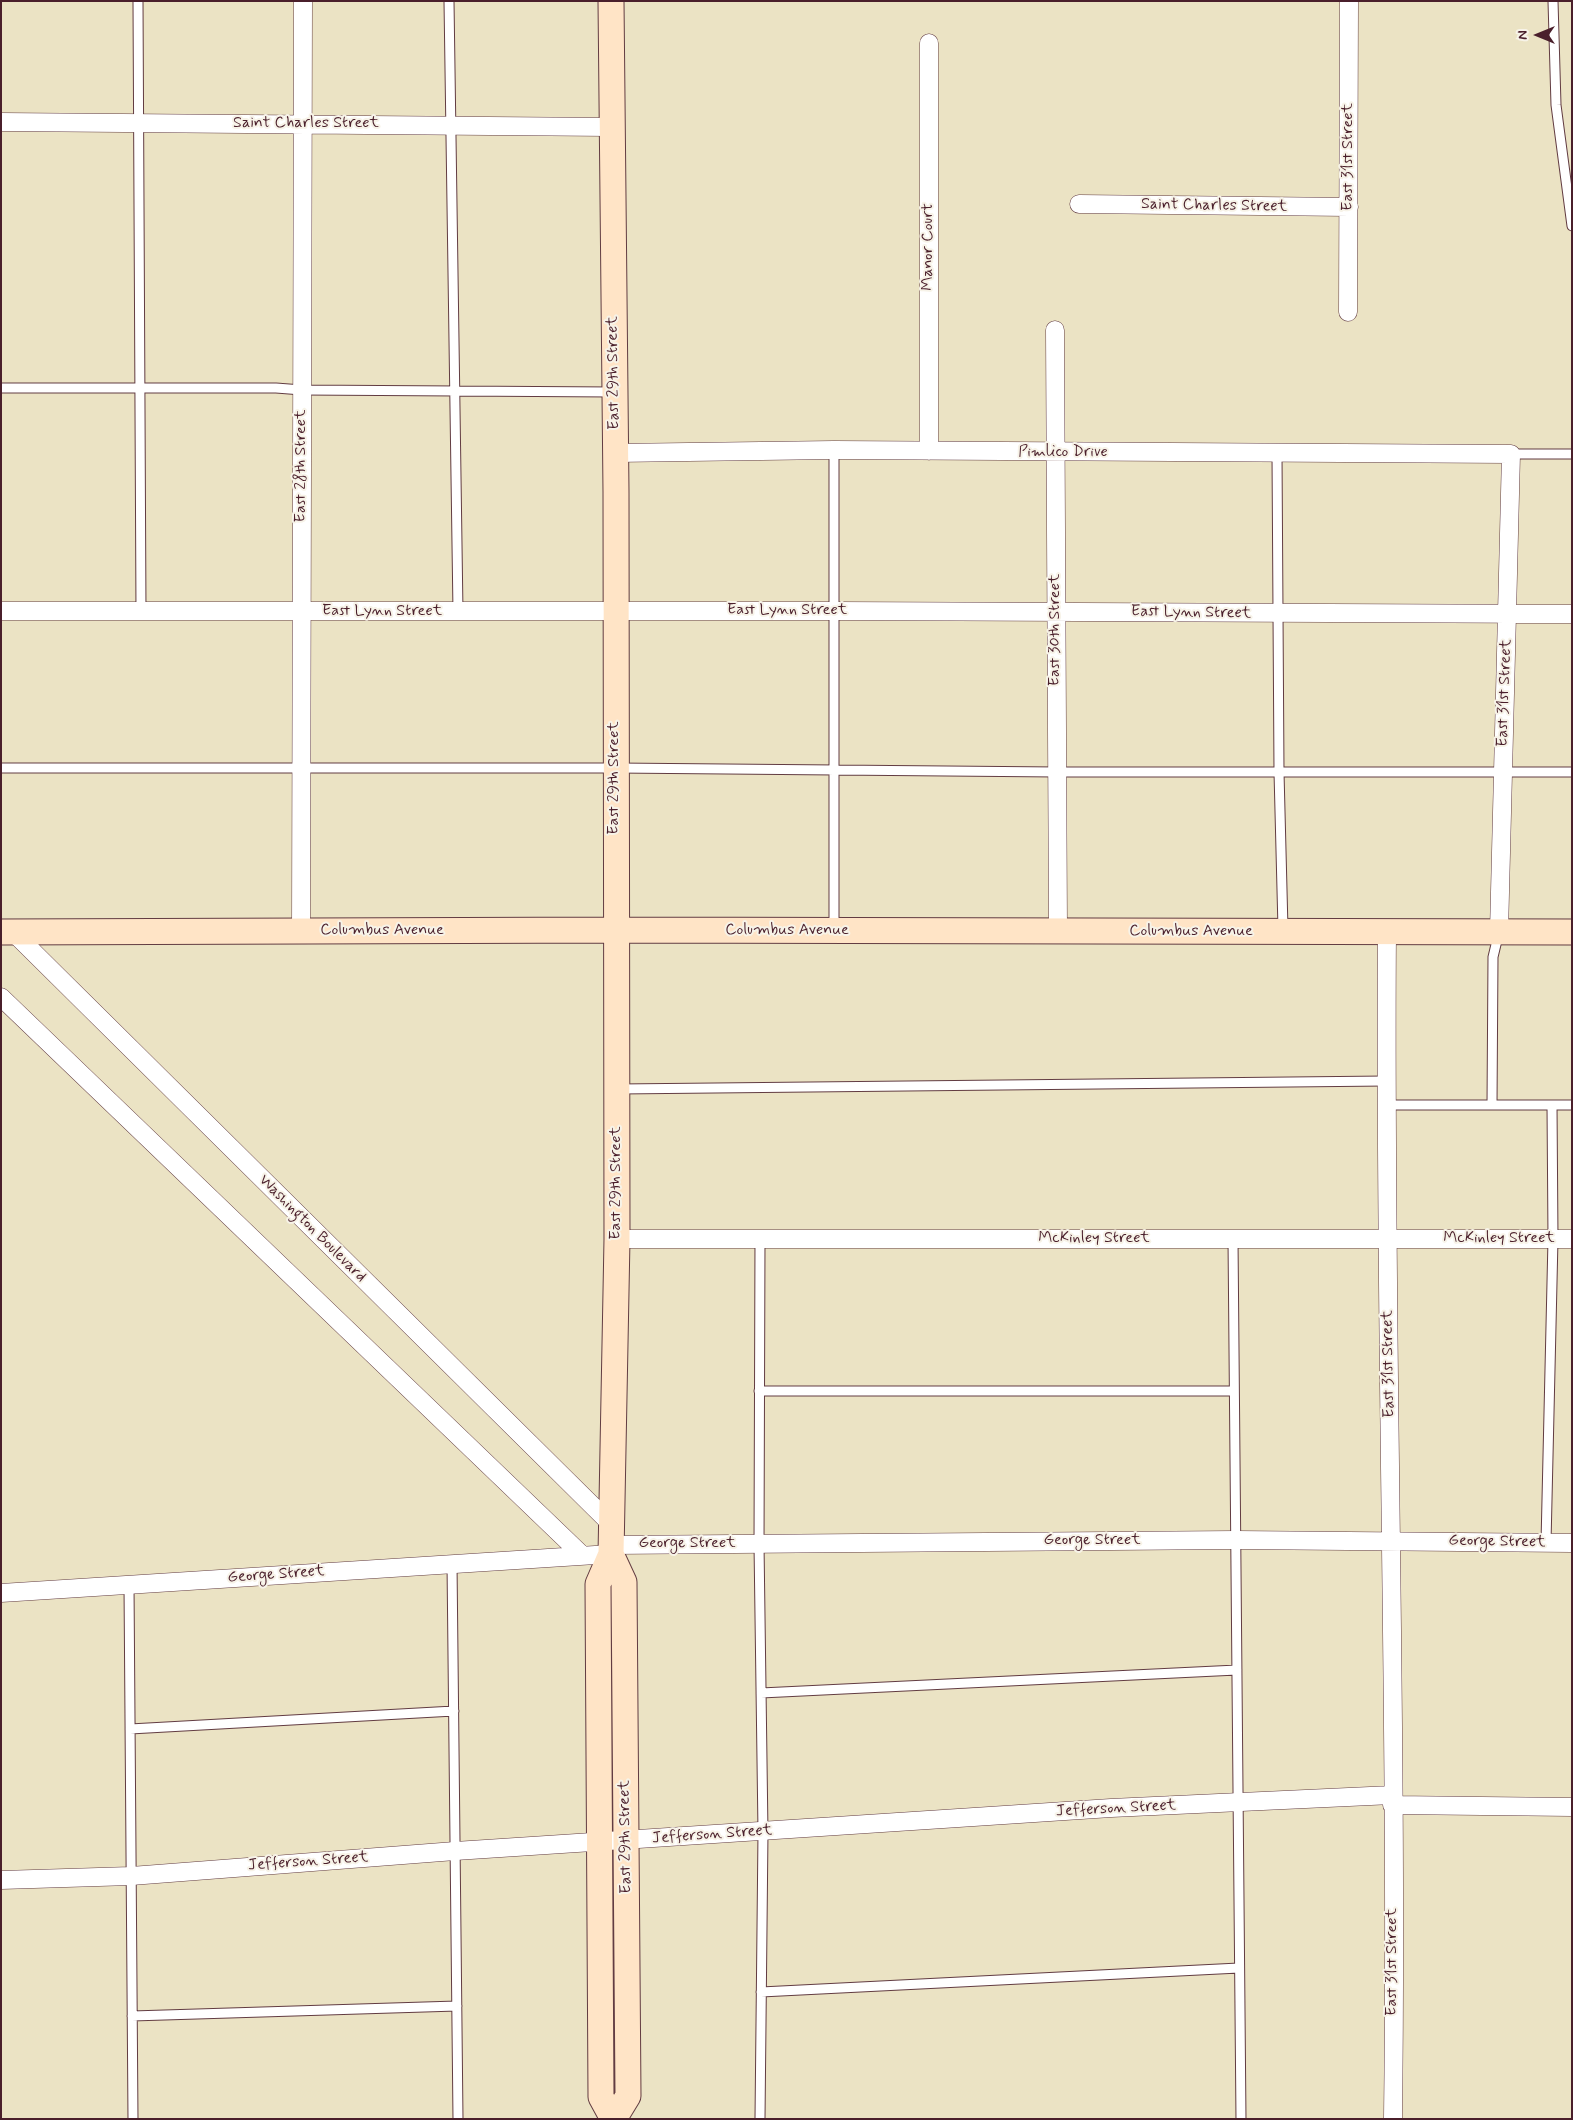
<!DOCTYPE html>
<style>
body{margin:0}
#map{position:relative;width:1573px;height:2120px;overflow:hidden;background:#ebe3c4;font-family:Mynerve,sans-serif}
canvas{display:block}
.frame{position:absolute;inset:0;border:2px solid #4a1f2b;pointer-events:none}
.north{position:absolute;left:1513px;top:10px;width:50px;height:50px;-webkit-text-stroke:4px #f7f3e8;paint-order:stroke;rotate:270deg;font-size:14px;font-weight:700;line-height:20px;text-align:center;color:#4a1f2b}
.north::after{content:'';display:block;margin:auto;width:18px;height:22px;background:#4a1f2b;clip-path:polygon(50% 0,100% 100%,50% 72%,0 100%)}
</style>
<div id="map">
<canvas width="1573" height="2120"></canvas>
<div class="frame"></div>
<div class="north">N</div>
</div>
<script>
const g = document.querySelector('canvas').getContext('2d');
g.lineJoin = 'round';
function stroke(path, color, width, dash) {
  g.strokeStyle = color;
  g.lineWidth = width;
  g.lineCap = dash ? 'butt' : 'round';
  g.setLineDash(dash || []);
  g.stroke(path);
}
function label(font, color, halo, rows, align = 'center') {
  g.font = font + ' Mynerve,sans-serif';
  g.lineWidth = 4;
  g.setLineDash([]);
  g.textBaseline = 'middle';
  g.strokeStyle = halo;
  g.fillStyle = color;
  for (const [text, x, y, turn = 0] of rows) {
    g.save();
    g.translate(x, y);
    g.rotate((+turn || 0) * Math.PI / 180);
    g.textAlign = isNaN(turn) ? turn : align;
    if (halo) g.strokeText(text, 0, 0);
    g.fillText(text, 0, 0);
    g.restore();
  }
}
const lane = new Path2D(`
 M138,1L141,612
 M449,1L458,612
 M1553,1L1556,105L1572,226
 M1,388H276L302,390L613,392
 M834,450V928
 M1277,454L1279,772L1283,929
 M1511,454H1572
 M1,768H615L1057,772H1572
 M619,1089L1386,1081
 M1386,1105H1572
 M1492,1105L1493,957L1499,932
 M760,1239L759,1544L763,1832L760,2119
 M1233,1239L1241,2119
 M759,1391H1234
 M1546,1543L1553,1239L1552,1105
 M452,1563L458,2119
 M129,1585L133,2119
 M761,1693L1237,1670
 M130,1729L454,1711
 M761,1992L1239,1968
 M132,2016L457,2006`);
const street = new Path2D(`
 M1,122L611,127
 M1079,204L1349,207
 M1348,312L1349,1
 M1055,330L1058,931
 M929,451V43
 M615,453L834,450L1511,454L1499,932
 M1,611H834L1572,614
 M301,931L303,1
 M13,932L612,1525
 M1387,932C1384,1328 1398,1723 1393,2119
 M1,997L582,1555
 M617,1239H1572
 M611,1545L1236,1540L1572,1543
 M1,1593L611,1554
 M1392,1805L1572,1807
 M1,1880L131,1876L455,1851L1111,1808L1392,1795`);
const secondary = new Path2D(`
 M611,1L616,492L617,1239L611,1554L624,1582L628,2096L614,2119
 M1,932L615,930L1572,932
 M611,1554L598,1584L601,2097L613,2119`);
const streetNames = [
 ["Saint Charles Street",306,124],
 ["East 31st Street",1349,157,-90],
 ["Saint Charles Street",1214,206,1],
 ["Manor Court",929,247,-90],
 ["East 29th Street",614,373,-91],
 ["Pimlico Drive",1063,453],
 ["East 28th Street",302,466,-90],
 ["East Lynn Street",787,611],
 ["East Lynn Street",382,612],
 ["East Lynn Street",1191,613,1],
 ["East 30th Street",1056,630,-90],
 ["East 31st Street",1505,693,-88],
 ["East 29th Street",615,778,-90],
 ["Columbus Avenue",382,931],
 ["Columbus Avenue",787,931],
 ["Columbus Avenue",1191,932],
 ["East 29th Street",617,1183,-90],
 ["Washington Boulevard",312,1229,45],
 ["McKinley Street",1094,1239],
 ["McKinley Street",1499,1239],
 ["East 31st Street",1389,1364,-91],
 ["George Street",1092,1541],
 ["George Street",1497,1542,1],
 ["George Street",687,1544],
 ["George Street",276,1575,-4],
 ["Jefferson Street",1116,1809,-3],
 ["Jefferson Street",712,1835,-4],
 ["East 29th Street",626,1837,-91],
 ["Jefferson Street",308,1862,-4],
 ["East 31st Street",1393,1962,-90]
];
stroke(lane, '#623c42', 11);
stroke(street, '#623c42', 19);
stroke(secondary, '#623c42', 27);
stroke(lane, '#fff', 9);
stroke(street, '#fff', 18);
stroke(secondary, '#ffe4c6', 25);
label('16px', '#4a1f2b', '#f7f3e8', streetNames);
</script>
